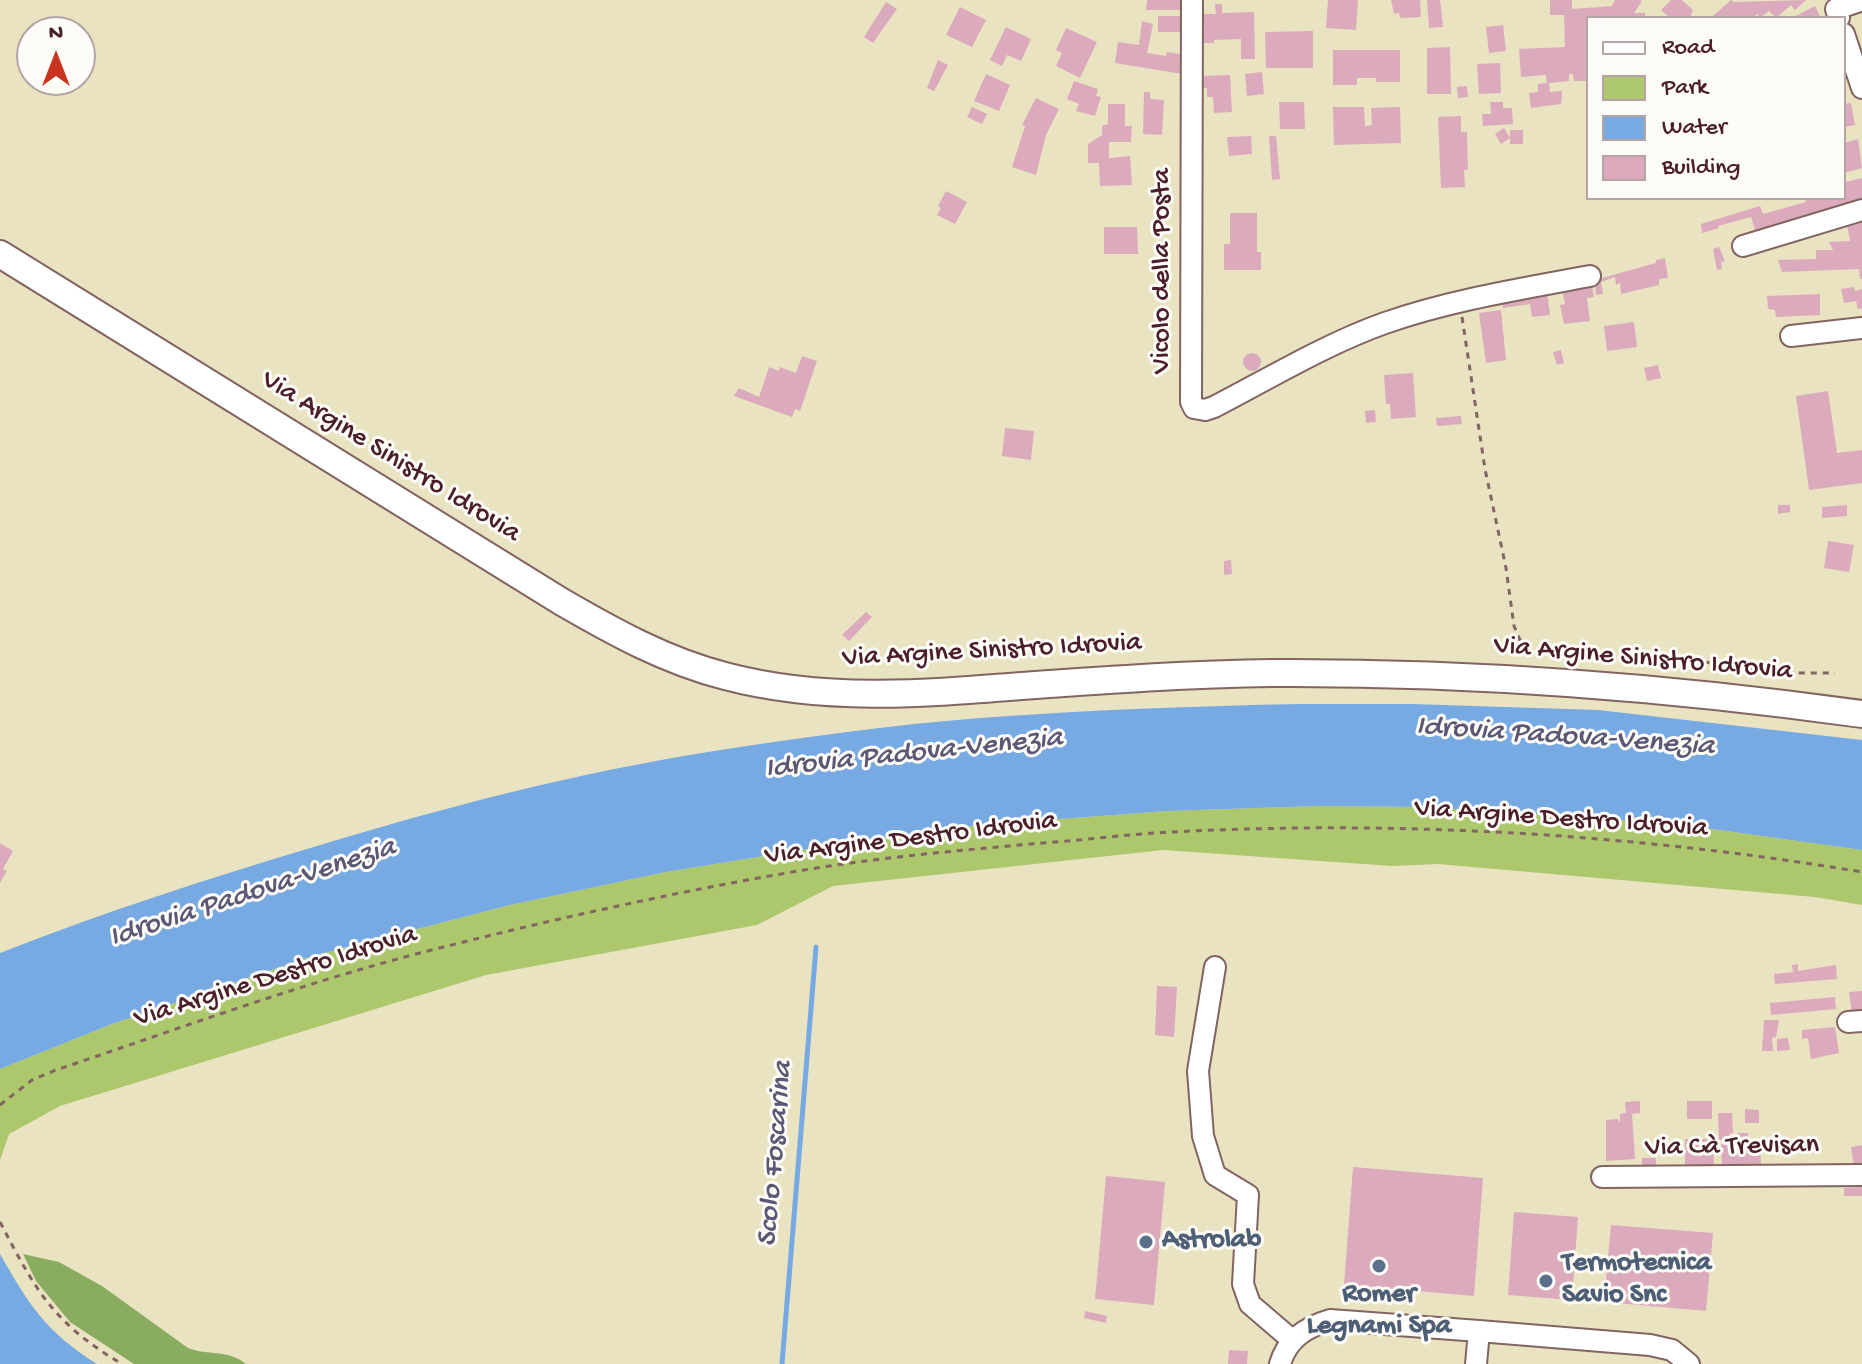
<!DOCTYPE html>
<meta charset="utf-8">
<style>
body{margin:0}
#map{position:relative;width:1862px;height:1364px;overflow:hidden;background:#e9e3c1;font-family:"Gochi Hand",sans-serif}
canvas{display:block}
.legend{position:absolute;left:1586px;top:16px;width:260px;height:184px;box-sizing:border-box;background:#fdfcf7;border:2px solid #b5a4a5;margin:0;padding:10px 14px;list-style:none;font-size:24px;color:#4a1f2b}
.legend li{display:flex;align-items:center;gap:16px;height:40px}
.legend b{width:40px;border:2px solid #b5a4a5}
.north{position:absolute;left:16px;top:16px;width:80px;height:80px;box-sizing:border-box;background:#fdfcf7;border:2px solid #b5a4a5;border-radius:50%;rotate:0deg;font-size:22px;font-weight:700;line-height:32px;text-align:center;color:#4a1f2b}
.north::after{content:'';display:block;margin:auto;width:28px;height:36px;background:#c8321e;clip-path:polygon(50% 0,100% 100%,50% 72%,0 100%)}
</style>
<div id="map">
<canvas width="1862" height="1364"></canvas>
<ul class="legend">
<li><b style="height:10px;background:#fff"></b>Road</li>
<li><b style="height:22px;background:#adc76d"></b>Park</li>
<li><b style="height:22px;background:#77aae3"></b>Water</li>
<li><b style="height:22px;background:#dbabbd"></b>Building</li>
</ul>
<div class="north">N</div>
</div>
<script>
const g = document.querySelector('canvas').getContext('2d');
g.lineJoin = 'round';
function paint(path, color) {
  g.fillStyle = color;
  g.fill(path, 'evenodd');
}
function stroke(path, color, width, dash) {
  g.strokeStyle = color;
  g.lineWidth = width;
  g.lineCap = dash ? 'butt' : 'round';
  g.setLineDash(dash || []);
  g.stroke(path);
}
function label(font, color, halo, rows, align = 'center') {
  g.font = font + ' "Gochi Hand",sans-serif';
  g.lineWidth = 6;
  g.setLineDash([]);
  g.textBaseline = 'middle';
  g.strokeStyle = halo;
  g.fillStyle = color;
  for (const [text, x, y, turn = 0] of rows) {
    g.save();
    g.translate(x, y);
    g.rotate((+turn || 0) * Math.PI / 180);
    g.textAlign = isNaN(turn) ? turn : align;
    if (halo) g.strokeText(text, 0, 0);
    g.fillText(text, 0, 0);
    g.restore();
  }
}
const green = new Path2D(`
 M1317,806L1424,807L1669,823L1862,850V905L1815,897L1438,864L1392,866L1163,850L833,886L757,925L486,975L60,1106L9,1134L0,1160V1069L112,1024L313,956L510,905L666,872L820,847L978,825L1168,811Z`);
const forest = new Path2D(`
 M23,1254L59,1262L102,1286L188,1348C208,1356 228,1349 246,1364H134L70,1322L36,1281Z`);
const water = new Path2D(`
 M1302,704H1412L1598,710L1862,740V850L1669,823L1424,807L1317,806L1168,811L978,825L820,847L666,872L510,905L313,956L112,1024L0,1069V953C104,912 210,878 317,846C445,807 576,773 708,752C798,738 889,725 980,718C1087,710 1195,706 1302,704Z
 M0,1254C30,1306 45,1331 97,1364H0Z`);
const stream = new Path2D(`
 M782,1364L816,947`);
const building = new Path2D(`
 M1147,0H1181V10H1146Z
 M1328,0H1358L1356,30L1326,28Z
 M1391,0H1420L1421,17L1400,18L1399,13L1394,14Z
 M1427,0H1440L1443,27L1429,28Z
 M1550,0H1572V9L1612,6L1615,0H1639L1642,1L1634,13H1645V18H1588V81H1574L1573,74H1569V81L1549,83L1550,92L1562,91L1561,104L1531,108L1529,93L1538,92V84L1547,83L1546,75L1521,77L1519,49L1565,47L1564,15H1550Z
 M1671,0H1682L1693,10L1690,18H1670L1661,10Z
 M1731,0L1734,2L1806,0L1795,10L1791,5L1776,18L1769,11L1760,18L1757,14L1753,18H1715L1713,16Z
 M886,2L897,9L873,43L864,37Z
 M1215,4H1222V13L1254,12L1255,59H1241V39L1214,40V43H1199V14H1216Z
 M1815,6L1821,18H1792Z
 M960,7L986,20L972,47L946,35Z
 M1158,16H1183V32H1158Z
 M1142,21L1153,24L1147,53L1166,56L1167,52L1185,55L1182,74L1115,63L1118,42L1139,45Z
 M1503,25L1506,51L1489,53L1486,27Z
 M1006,27L1031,39L1021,61L1007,55L1002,66L990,60Z
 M1066,28L1097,42L1080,78L1056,66L1062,53L1056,50Z
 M1313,31V68H1266L1265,32Z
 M1450,47L1451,94H1427V48Z
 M1333,50H1400V82H1376V78H1357V85H1333Z
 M938,60L948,65L934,91L927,88Z
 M1500,63L1501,93L1479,94L1477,64Z
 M1262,72L1264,94L1247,96L1245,74Z
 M986,74L1010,85L999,111L974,101Z
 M1230,75L1232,112L1214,113L1213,97H1207V88H1201V76Z
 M1074,81L1098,89L1096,96L1101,97L1095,116L1076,111L1079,104L1067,99Z
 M1467,86L1468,97L1458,98L1457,87Z
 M1144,92H1150V99L1164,100L1162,135L1143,134Z
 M1036,98L1059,109L1046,135L1036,175L1012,167L1025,126L1022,125Z
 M1279,102H1304L1305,129H1280Z
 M1490,102H1503V108H1512L1513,124L1483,126L1482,114H1491Z
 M1851,103L1855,125L1844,127V104Z
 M1108,104H1125V126H1132L1131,142H1109V158L1130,156L1132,185L1100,186L1099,163H1088V144L1102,135V126L1108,124Z
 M972,107L987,114L982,124L967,117Z
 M1333,107H1364L1365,126L1372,125L1371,108L1400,107L1401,143L1334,145Z
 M1461,116V132H1467L1468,170H1464L1465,187L1441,188L1438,117Z
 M1504,128L1510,138L1501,144L1495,134Z
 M1510,130H1523V144H1510Z
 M1251,136L1252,154L1229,156L1227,137Z
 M1269,136H1276L1280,179L1272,180Z
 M1858,139L1862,168L1844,173V143Z
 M1862,178V209L1757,237L1751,217L1718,226L1719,228L1702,233L1701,224L1760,206L1763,214L1806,202L1805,198H1844L1846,182Z
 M946,191L967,202L955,224L937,215L941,208L938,206Z
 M1230,213H1257V252H1261V270H1224V244H1230Z
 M1862,221V279H1860L1859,269L1782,272L1778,260L1816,259V250H1833L1829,242L1850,241L1847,225Z
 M1104,227H1137L1138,254H1104Z
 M1719,247L1725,261L1721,262L1722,269L1717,270L1713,249Z
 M1665,258L1668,278L1659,279V285L1621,294L1620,283L1616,285L1615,277L1601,282L1603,294L1596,295L1595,280L1656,263V260Z
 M1592,286L1594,297L1587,298L1590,321L1564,324L1560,305L1565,304L1562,290Z
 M1854,287L1855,291L1862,289V308L1858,309L1856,301L1844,303L1841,289Z
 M1547,291L1550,315L1532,317L1530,304L1503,308L1502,297Z
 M1820,294V315L1776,317L1775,310L1768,309L1767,296Z
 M1501,310L1506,360L1486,363L1479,313Z
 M1634,322L1637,347L1607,351L1604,326Z
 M1561,350L1564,363L1557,365L1553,352Z
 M1243 362a9 9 0 1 1 18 0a9 9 0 1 1-18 0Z
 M802,356L817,361L800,411L795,409L792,417L734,396L739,388L759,397L769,367L779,371L780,367L796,373Z
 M1658,365L1661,378L1647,381L1644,368Z
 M1413,373L1416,417L1391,419L1390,404H1386L1384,375Z
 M1828,391L1837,453L1862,450V483L1809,490L1796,396Z
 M1375,410L1376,422L1366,423L1365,411Z
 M1461,416L1462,424L1437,426L1436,418Z
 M1005,428L1034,431L1031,460L1002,456Z
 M1778,505H1790V512L1778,514Z
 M1847,505V516L1822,518V507Z
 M1828,541L1854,545L1849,572L1824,568Z
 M1231,560L1232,574L1224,575V561Z
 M866,612L872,617L849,641L842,635Z
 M0,843L13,851L3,869L7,871L0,883Z
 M1798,964V971L1836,965L1837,979L1775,984L1774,974L1793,972L1792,965Z
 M1157,986L1177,987L1174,1037L1155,1035Z
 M1862,991V1014L1852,1015L1849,992Z
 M1835,997L1836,1009L1771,1015L1770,1003Z
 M1764,1020H1779L1776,1037L1772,1038L1773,1051H1762Z
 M1835,1027L1839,1053L1811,1059L1808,1038L1802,1039V1030Z
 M1788,1038L1790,1050L1777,1051V1039Z
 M1640,1101V1113L1632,1114L1635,1159L1606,1161V1120L1618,1119L1620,1123V1114L1626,1113L1625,1102Z
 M1687,1101H1712V1119H1687Z
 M1745,1109L1759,1110V1123H1745Z
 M1718,1113H1732L1733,1133H1730V1140H1719Z
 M1737,1133H1748V1144L1760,1143L1761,1166H1722L1721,1144H1738Z
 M1685,1139H1713L1714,1165H1685Z
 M1862,1145V1165L1854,1167L1851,1147Z
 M1642,1158H1656V1169H1642Z
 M1353,1167L1483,1178L1474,1296L1344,1285Z
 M1106,1176L1165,1182L1154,1305L1095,1299Z
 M1862,1187V1196H1844V1188Z
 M1514,1212L1578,1217L1572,1300L1508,1295Z
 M1611,1225L1713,1233L1706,1311L1604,1302Z
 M1085,1311L1107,1316L1106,1323L1084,1318Z
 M1229,1350L1248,1351L1247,1364H1228Z`);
const path = new Path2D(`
 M1462,317L1485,469L1506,568L1514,626L1520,640L1531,649L1540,650L1675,658L1783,673H1835
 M0,1105L32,1080L56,1070C175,1030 294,986 416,954C544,921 674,892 804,870C883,857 963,850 1043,843C1086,840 1129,834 1172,832C1402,820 1635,834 1862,872
 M0,1222C36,1291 53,1323 122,1364`);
const minor = new Path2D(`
 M1192,0L1191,402L1194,408L1205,410L1214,407C1270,378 1326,344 1385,323C1451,300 1521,289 1590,276
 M1839,18L1836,9L1860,1
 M1844,34L1862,88
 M1743,246L1862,210
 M1791,336L1862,328
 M1215,967L1198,1071L1203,1136L1215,1175L1248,1195L1243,1284L1250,1304L1292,1340
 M1848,1022L1862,1021
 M1602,1177L1862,1175
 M1479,1331L1650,1345L1672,1350L1689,1364
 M1280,1364C1287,1339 1306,1327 1330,1320L1479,1331L1476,1364`);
const major = new Path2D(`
 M0,254L562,602C614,632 666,661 725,676C823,702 922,694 1022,686C1106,680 1189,674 1273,673C1471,672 1667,687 1862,714`);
const markers = [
 [1146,1242,8,"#5c6f8a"],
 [1379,1266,8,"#5c6f8a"],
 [1546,1281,8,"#5c6f8a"]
];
const streetNames = [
 ["Vicolo della Posta",1164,271,-90],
 ["Via Argine Sinistro Idrovia",390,458,32],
 ["Via Argine Sinistro Idrovia",992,652,-3],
 ["Via Argine Sinistro Idrovia",1643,660,5],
 ["Via Argine Destro Idrovia",1561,820,4],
 ["Via Argine Destro Idrovia",911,840,-7],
 ["Via Argine Destro Idrovia",276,978,-17],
 ["Via Cà Trevisan",1732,1148,-1]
];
const serviceNames = [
 ["Astrolab",1162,1242],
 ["Termotecnica",1562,1265],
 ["Savio Snc",1562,1297],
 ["Romer",1379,1296,"center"],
 ["Legnami Spa",1379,1328,"center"]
];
const waterNames = [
 ["Idrovia Padova-Venezia",1565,738,4],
 ["Idrovia Padova-Venezia",914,755,-6],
 ["Idrovia Padova-Venezia",253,894,-18],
 ["Scolo Foscarina",777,1154,-85]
];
paint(green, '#adc76d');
paint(forest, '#8aac60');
paint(water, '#77aae3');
stroke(stream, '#77aae3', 5);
paint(building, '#dbabbd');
stroke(minor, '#826460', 24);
stroke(major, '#826460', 30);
stroke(path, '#826460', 3, [6, 6]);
stroke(minor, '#fff', 20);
stroke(major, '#fff', 26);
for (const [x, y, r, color] of markers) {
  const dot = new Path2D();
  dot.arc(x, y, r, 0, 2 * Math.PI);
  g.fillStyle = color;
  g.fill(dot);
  stroke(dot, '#fdfcf7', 3);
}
label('28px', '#4a1f2b', '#fdfcf7', streetNames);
label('bold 28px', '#4e5e75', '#fdfcf7', serviceNames, 'left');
label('italic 30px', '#5c5775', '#fdfcf7', waterNames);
</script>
